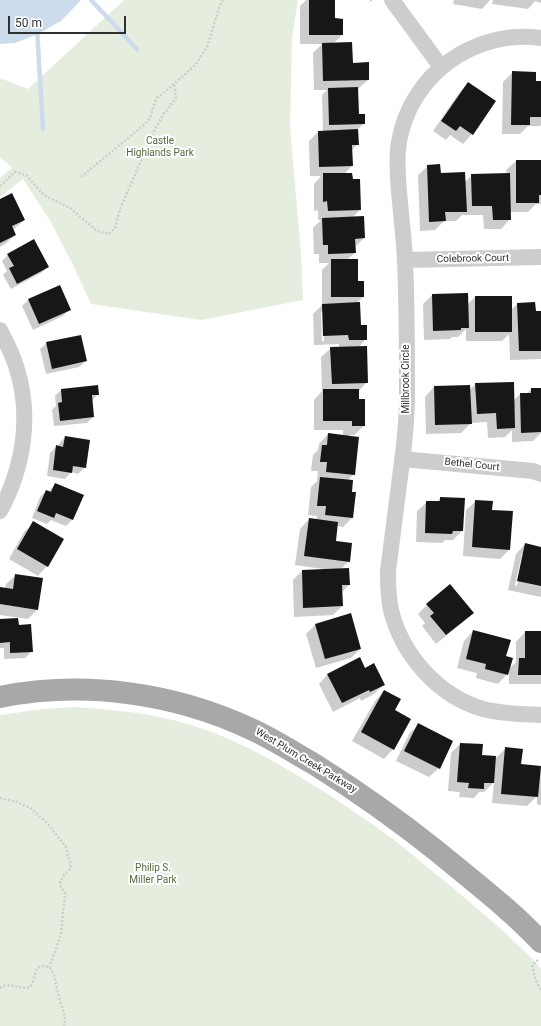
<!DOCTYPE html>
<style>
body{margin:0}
#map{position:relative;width:541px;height:1026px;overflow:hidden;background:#fff;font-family:Roboto,sans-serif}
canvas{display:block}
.scale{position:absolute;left:8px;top:16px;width:118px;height:18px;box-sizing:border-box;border:2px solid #303030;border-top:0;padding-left:5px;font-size:12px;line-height:14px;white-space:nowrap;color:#303030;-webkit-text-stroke:3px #fff;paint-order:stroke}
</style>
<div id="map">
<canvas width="541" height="1026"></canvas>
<div class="scale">50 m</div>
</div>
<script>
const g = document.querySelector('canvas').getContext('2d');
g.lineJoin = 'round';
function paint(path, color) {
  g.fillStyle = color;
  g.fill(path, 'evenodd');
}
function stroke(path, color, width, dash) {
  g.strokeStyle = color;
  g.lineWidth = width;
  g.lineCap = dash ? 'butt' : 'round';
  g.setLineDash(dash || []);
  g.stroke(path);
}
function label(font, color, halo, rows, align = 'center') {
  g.font = font + ' Roboto,sans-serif';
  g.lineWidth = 4;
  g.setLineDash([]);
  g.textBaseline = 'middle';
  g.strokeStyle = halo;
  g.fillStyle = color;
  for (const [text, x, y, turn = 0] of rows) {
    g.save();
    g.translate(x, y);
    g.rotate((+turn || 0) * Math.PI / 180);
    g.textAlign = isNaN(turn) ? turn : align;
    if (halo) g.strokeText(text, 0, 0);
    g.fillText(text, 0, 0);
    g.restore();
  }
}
const green = new Path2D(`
 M124,0H298L292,38L290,127L301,254L303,300L201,320L91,304L73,265L51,222L23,179L0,197V178L12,168L0,157V78L28,89Z
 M72,707C107,709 143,712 177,721C223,733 265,755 305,780C335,798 364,818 393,839C406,849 419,860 432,871C468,900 504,930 536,963L541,969V1026H0V715L43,709Z`);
const water = new Path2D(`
 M0,0H81L61,21L38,34L15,43L0,44Z`);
const shadow = new Path2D(`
 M306,0H334V19L342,35L333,44L368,80L358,89H357L358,115L364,123L357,130L358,144L351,151L352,166L344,174L360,210L352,218L364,238L355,247V253L347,260L363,297L356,303L360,327L366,339L359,347L367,382L358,392V400L364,426L354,435H349L354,474L347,481L351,493L353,517L343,527L337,526L335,542L349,561L341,569L349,585L342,592V606L333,615L294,617L293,580L302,571L323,570V569L295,565L300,529L309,519L316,520L317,516L308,515L311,487L317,481L318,471H311L313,455L318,450L319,444L328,434L343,436V430H314V400L322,391L321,357L331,348L339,347V344L314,345L313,314L322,305V270L329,263H319V254H314L313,228L321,220H318V210L314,211V184L321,176H310L309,141L318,132H323L322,95L327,90H314L313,53L322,44H300V6ZM321,312H323L324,341H322Z
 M454,0H490L482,9L453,4Z
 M493,0H541V3L535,1L528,9L492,4Z
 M513,72L535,82H541V125L540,126H528L520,134H502L503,82Z
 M468,83L472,134L463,144L450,135L446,140L433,131L459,93Z
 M516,161H541V204H536L528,212H510V219L501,229H484L483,215H463V214L456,221H444L435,230L420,231L418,175L428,166L440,174L465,182L472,175L507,174L506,170Z
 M0,200L24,220L13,230L15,235L5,244L0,247Z
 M8,255L48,267L41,273L11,289L3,275L7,271L2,261Z
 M59,286L69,310L63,316L33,330L22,306L28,300Z
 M467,294V305L475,297L511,310L517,304L535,312H541V359L510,360L509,334L502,341H466V329L458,337H452L450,339L424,340L423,304L432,295Z
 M47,343L86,361L79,367L46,374L40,349Z
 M476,384L513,401L520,394H526L531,389H541V433L533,441L512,442V430L505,437L488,438L487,422L471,423L461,433L426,434L425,397L434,387L469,390Z
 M61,390L98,394L92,401L93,417L87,423L54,426L52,410L56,406L55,396Z
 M65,437L85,467L78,474L71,472L65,479L47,476L50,453L57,446L58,447L59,444Z
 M55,484L72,520L66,526L51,520L47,524L32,518L40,497L46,491L48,492Z
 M440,498L462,531L453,540H445L442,543L416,542L417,511L427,502H437Z
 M476,501L509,550L500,559L463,556L466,510Z
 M34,523L47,566L38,576L9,559L24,532Z
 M525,544L541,548V597L508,590L516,554ZM522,554H524L517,586L515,585Z
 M16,575L37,610L28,619L0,615V588H5L6,584Z
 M427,605L472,613L463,622L436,644L422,626L425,623L418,614Z
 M0,620L18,626L32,651L25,658L4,659V648H0Z
 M316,624L360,649L351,658L316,668L306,634Z
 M473,631L505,657L509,669L516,662V642L525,632H541V684H509V669L507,674L498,684L476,678L477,673L457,668L464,641Z
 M364,669L384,684L374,694L361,701L360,698L333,712L319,684L328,674Z
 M384,691L394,710L393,749L384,759L352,741L375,701Z
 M418,725L439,768L429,777L396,761L409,734Z
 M460,744L481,756L495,759L506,748L520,765L540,767L541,766V805L537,804V796L527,806L492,803L494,782L484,792H479L474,798L459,797L460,792L448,791L451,753Z`);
const stream = new Path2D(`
 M91,0L137,49
 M37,29L43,129`);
const building = new Path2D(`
 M309,0H335V18L343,19V35H309Z
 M352,42L353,63L369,62V80L323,81L322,43Z
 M512,71L536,72V81H541V117H530V125H511Z
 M468,82L496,101L473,135L460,126L456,131L441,121Z
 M358,87L359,114H365V124L329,125L328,88Z
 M358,129L359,145H352L353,166L319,167L318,131Z
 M516,160H541V195H539V203H516Z
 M440,164L441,173L465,172L467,212H445L446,221L429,222L427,165Z
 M323,173H352L353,179H360L361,210L328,211L327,201L323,202Z
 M510,173L511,220H493L492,206H472L471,174Z
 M12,193L25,220L12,226L16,235L0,243V199Z
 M364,216L365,238L355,239L356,253L328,254V245H323L322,218Z
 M34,239L49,267L17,284L9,268L14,266L7,254Z
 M331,259H358V281H364V297H331Z
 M60,285L71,310L39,324L28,299Z
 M468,293L469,328H461V330L433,331L432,294Z
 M475,296H512V332H475Z
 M360,302L361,325H367V340H349L348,335L323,336L322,304Z
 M535,302L536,311H541V351H519L517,303Z
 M81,335L87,361L52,369L46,342Z
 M367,346L368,383L332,384L330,347Z
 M514,382L515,428L497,429L496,413L477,414L475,383Z
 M98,385L99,395H92L94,417L60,421L58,403L62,402L61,389Z
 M470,385L472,424L435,425L434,386Z
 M531,388H541V432L521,433L520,393H531Z
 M323,389H359V399H365V426H352V421H323Z
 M328,433L359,437L355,475L326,472L327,462H320L322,445H327Z
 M65,436L90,440L86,468L73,466L72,473L53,470L56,445L63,447Z
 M320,477L353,480L352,492H356L353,518L325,515L326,506H317Z
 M55,483L84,495L73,520L56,513L54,518L37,511L46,490L51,492Z
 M440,497L465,498L463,531H453L452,534L425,533L426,501H440Z
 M475,500L493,501L492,510L513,511L510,550L472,547Z
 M309,518L338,522L336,541L352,543L350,562L304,556Z
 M33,521L64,539L48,567L17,549Z
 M525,543L541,547V586L517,581Z
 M349,568L350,585H342L343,606L303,608L302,570Z
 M15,574L43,578L38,610L0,604V587L13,589Z
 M450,584L474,613L446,635L430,616L434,613L426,604Z
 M351,613L361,649L325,659L315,624Z
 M18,618L19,625L31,624L33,652L10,653V642L0,643V619Z
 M473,630L511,640L506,656L513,658L508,675L485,669L486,664L466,659Z
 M525,631H541V675H518L519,658H525Z
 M360,657L365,668L374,663L385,685L370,692L369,690L342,703L327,674Z
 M384,690L401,699L395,710L411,719L394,750L361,732Z
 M418,723L453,741L440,769L404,751Z
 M460,743L483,744L482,755L496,756L494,783H484V789L468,788L469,783L457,782Z
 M505,747L523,749L521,764L541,766L538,797L501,794Z`);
const path = new Path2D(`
 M370,0H372
 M81,177L145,124L150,118L155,102L157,98L174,84L196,64L207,47L220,5L223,0
 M0,186L15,172L26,175L44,195L70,208L97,231L109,234L115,228L120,209L153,133L163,115L176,98L174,84
 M0,798L17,802L32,809L48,824L66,847L68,856L71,864L70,869L63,876L60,883L61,887L65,893V897L63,911L61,934L55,952L49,967
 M538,960L532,965L535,978L541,991
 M0,988C9,981 19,990 30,987C36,981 32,965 45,966C50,967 52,970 54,975C56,984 58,994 61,1004C63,1012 67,1017 64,1026`);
const minor = new Path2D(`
 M392,0L441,67
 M541,38C474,29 410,75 399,142C396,159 398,176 399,192C401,215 404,238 405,261C407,305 407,349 407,393C407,421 404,449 400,477C396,508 392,540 388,571C388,584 388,597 391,610C402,655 438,696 483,709C502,714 522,714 541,715
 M405,260L541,257
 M0,330C6,342 12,353 16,366C32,414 24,467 0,511
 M402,459L533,471L541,474`);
const primary = new Path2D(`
 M0,697C84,680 174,693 251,729C273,739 293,752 314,764C357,791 398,820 438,852C473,881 510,909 541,942`);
const parkNames = [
 ["Castle",160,141],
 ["Highlands Park",160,153],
 ["Philip S.",153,868],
 ["Miller Park",153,880]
];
const streetNames = [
 ["Colebrook Court",473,259,-1],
 ["Millbrook Circle",406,379,-90],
 ["Bethel Court",472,465,6],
 ["West Plum Creek Parkway",306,761,31]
];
paint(green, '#e5eddf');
paint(water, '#ccdcec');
paint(shadow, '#0003');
stroke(stream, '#ccdcec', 4.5);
paint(building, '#171717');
stroke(path, '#cdcdcd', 2.5, [2, 2]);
stroke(minor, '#cdcdcd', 16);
stroke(primary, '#a8a8a8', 22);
label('10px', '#4f6b3e', '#fff', parkNames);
label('10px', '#303030', '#fff', streetNames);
</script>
